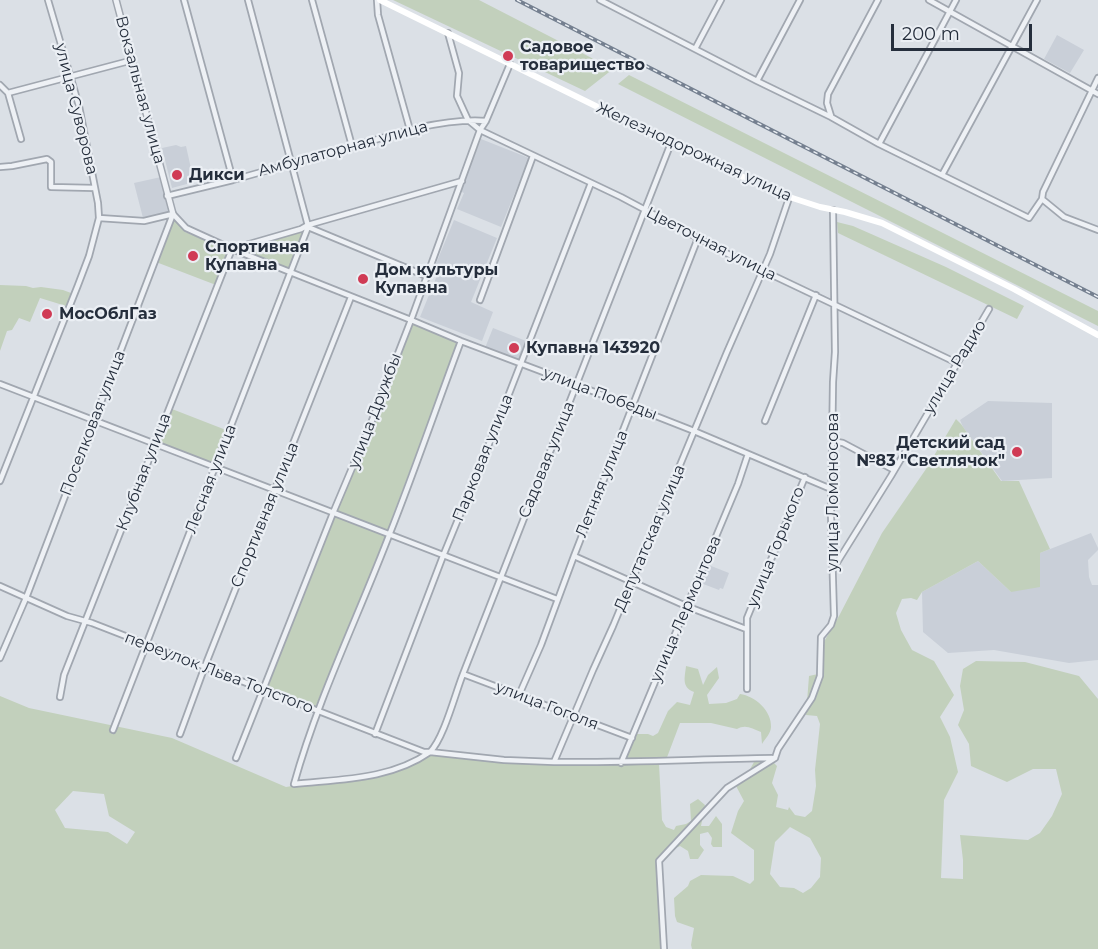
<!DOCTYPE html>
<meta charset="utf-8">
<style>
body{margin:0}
#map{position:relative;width:1098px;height:949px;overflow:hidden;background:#dbe0e6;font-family:Montserrat,sans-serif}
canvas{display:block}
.scale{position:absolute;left:891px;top:24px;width:141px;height:27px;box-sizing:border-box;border:3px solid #252e3c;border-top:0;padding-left:8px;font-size:18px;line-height:21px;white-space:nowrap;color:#252e3c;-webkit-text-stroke:4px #ebeff4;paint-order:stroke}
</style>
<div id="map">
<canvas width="1098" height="949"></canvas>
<div class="scale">200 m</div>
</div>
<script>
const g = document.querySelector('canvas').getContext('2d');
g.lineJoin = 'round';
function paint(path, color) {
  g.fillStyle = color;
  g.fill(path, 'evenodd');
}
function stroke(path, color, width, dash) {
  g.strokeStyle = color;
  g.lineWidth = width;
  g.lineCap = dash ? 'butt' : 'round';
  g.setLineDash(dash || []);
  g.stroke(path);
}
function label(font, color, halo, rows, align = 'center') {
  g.font = font + ' Montserrat,sans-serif';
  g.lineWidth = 4.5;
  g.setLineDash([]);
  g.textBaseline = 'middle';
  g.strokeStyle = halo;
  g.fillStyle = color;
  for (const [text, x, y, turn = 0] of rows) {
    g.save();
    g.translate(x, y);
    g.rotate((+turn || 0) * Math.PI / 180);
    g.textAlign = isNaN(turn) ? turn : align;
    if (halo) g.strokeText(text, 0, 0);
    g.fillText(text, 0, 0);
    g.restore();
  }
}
const built = new Path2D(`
 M1057,35L1084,50L1070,73L1044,59Z
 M481,139L529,158L501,227L457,209L464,193L460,191Z
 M176,145L181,147L186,146L194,182L172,188L162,148Z
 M161,177L169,212L143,218L134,183Z
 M454,220L497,238L471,302L493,312L482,341L420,317L438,273L433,271Z
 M493,328L526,341L518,361L485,348Z
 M988,401L1052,403V478L1002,481L963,427L960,420Z
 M1091,533L1098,548V550L1088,560L1089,577L1092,585H1098V660L1069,663L994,650L948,653L923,632L922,592L978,561L1011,592L1040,553Z
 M706,564L729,573L723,589L720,588L719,590L698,582Z`);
const green = new Path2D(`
 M393,0H479L613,69L585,91Z
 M629,75L1098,311V326L618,84Z
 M173,218L185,232L230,250L216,285L156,262Z
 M837,222L853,226L946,267L1024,306L1017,319L838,233Z
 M303,230L304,231L290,269H288L238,249Z
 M0,285L26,286L33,288L41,287L63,290L71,293L66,306L40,298L30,322L19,318L12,330L7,331L0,351Z
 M412,323L458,342L385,537L315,708L267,689Z
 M172,409L226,430L213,464L158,442Z
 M956,419L961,424L1001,481H1019L1050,549L1040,553V587L1011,592L978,561L922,592L917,600L911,598L902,599L896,613L901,630L912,650L934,661L954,695L940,717L950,737L958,772L944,800L941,878L963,879V860L960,835L1028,840L1040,833L1052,816L1062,794L1056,769H1033L1007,782L971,766L969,744L958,725L964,710L960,686L963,669L976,661L1025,662L1079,676L1098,699V949H692L691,945L694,928L677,922L675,916L674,898L688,886L690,881L701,875L733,876L750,884L754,880V850L731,833L738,811L744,801L736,786L737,780L748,773L754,762L772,761L777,766L772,783L778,795L776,807L788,810L789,807L795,815L805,817L812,811L816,786L815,770L820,724L817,716L806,715L809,676L818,674L819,650L839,616L882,533L926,469ZM790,827L810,838L821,858L820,877L811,888L803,893L794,888L780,887L770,874L775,842Z
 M686,666L698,669L703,685L708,675L717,667L719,678L707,695L709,704L726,703L737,699L740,694C755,696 772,711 771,727C771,733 765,739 762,744L761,732C752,728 745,724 737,729L711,723H680L666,760L659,764L662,820L666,827L674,830L676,826L686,824L691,821L690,804L698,799L705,805L701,826H709L716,816L722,824V847H713L711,844L712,838L708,832L700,834V845L704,850L698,859H690L688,851L680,846L658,857L657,863L661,907L662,949H0V696L29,708L172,738L286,787L378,772L416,760L430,751L485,758L618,761L632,734H648L653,736L658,733L668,711L677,702L690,705L694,692C681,687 685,677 686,666ZM73,791L104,794L109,816L135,832L127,844L108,832L65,828L55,810Z`);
const minor = new Path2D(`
 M184,0L233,180
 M248,0L308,226
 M312,0L352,146
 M377,0L378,15L410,130
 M600,0L757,81L831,117L879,144L1029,218L1042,199L1043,192L1098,78
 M929,0L1098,94
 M448,33L459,73L457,96L468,120L480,130L621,197L730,255L957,363
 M695,49L721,0
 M757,81L800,0
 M0,85L8,93L21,139
 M8,93L133,60
 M831,116L827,103L828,94L878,0
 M879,144L956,0
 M0,167L12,166L47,159L51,162V187L95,188
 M942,175L1037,0
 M167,196L233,180L417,128C440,123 463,119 486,121
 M1042,199L1064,217L1098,230
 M173,214L186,228L232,249L411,320L461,341L559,378L694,431L831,489
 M99,218L144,221L173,214
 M308,227L426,276
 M480,300L533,156
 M461,341C437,405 415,470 390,533C358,617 318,698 294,784C340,779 390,780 430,752L504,760L554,762L593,670L613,626L727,352L770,254L789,198
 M0,384L557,599
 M765,421L816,295
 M832,441L843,443L894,470
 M0,481L78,285L89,256L99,218L98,203L79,106L48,0
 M574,556L686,606L746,629
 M833,569L891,476L989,309
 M0,586L67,616L92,623L424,752H430C444,738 455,694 463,674L671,143
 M0,658L26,598L173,214
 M463,674L632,738
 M747,689V618L805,477
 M519,695L541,645L574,556L698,238
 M60,697L64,675L232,249L301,229L308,225L462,181
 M113,730L308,227
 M180,734L205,666L351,297
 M375,734L443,556L500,417L591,183
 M236,758L333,513L371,423L411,320L480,130L486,121L510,64
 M775,758L778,749L812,698L820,676L821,637L831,625L834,616L831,515L833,382L835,352L833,210
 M554,762C627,763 700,759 772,758
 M621,763L738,484L748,454
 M664,949L659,861L727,788L775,758`);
const tertiary = new Path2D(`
 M116,0L173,214`);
const secondary = new Path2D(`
 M380,0L671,143L777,193L820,207L845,212L882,223L1014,289L1098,335`);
const rail = new Path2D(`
 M517,0L1098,297`);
const markers = [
 [508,56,6,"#d03b55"],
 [177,175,6,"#d03b55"],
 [193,256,6,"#d03b55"],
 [363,279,6,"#d03b55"],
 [47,314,6,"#d03b55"],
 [514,348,6,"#d03b55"],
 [1017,452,6,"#d03b55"]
];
const poiNames = [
 ["Садовое",520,47],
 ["товарищество",520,65],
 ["Дикси",189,175],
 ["Спортивная",205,247],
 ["Купавна",205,265],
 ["Дом культуры",375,270],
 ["Купавна",375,288],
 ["МосОблГаз",59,314],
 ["Купавна 143920",526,348],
 ["Детский сад",1005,443,"right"],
 ["№83 \"Светлячок\"",1005,461,"right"]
];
const streetNames = [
 ["Вокзальная улица",140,90,75],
 ["улица Суворова",76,109,76],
 ["Амбулаторная улица",343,149,-15],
 ["Железнодорожная улица",694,152,25],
 ["Цветочная улица",711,244,27],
 ["улица Радио",955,367,-59],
 ["улица Победы",600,394,21],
 ["улица Дружбы",375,411,-69],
 ["Поселковая улица",93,423,-69],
 ["Парковая улица",483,458,-68],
 ["Садовая улица",547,460,-68],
 ["Клубная улица",144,472,-69],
 ["Лесная улица",211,479,-69],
 ["Летняя улица",602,484,-68],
 ["улица Ломоносова",833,492,-90],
 ["Спортивная улица",265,515,-68],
 ["Депутатская улица",650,538,-67],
 ["улица Горького",776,547,-68],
 ["улица Лермонтова",686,609,-67],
 ["переулок Льва Толстого",219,673,21],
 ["улица Гоголя",547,706,21]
];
paint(built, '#c9cfd8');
paint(green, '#c2d0bc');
stroke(minor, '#a1a7b0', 8);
stroke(tertiary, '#a1a7b0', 8);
stroke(minor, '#eef1f5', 4.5);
stroke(tertiary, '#eef1f5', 5);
stroke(secondary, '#fff', 6);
stroke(rail, '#758090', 4);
stroke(rail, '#ebeff4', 1.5, [4.5]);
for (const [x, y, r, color] of markers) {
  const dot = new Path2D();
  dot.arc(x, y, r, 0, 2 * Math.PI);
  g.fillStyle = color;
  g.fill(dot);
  stroke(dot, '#ebeff4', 2);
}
label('bold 16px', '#252e3c', '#ebeff4', poiNames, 'left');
label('16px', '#252e3c', '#ebeff4', streetNames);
</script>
